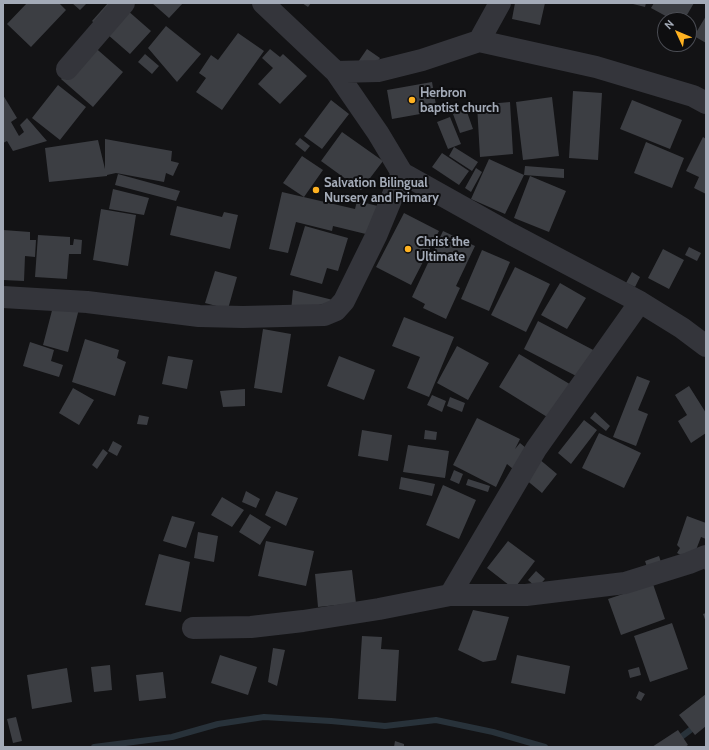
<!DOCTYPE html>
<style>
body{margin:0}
#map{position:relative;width:709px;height:750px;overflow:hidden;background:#131315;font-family:Cabin,sans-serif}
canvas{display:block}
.frame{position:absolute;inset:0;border:4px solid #a3aab7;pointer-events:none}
.north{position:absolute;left:657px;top:12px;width:40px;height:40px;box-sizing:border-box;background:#0e0e10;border:1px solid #4a4c53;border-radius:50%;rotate:314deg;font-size:11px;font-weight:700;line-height:16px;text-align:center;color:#a3aab7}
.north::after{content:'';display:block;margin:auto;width:14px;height:18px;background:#ffb221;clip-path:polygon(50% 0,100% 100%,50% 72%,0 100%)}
</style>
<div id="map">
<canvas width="709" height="750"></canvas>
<div class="frame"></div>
<div class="north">N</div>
</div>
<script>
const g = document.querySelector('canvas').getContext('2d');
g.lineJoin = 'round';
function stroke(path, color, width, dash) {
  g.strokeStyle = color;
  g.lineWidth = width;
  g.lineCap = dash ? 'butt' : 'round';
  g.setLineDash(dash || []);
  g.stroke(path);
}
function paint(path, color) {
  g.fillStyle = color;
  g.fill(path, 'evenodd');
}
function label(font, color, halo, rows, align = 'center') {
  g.font = font + ' Cabin,sans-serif';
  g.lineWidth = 4;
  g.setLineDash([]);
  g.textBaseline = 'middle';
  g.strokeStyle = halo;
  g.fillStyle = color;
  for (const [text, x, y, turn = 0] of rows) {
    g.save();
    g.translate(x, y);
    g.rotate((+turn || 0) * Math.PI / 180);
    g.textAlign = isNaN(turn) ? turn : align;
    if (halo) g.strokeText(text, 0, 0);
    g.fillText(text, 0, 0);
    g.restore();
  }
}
const stream = new Path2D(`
 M94,747L172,737L218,724L264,717L331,721L385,726L436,720L493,732L545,747
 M668,747L706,718`);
const building = new Path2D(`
 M27,3H59L66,10L31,47L7,24Z
 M72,3H87L80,10Z
 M108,3H119L151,31L130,54L92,21Z
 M152,3H183L169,18Z
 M302,3H311L308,7Z
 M515,3H545L540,25L512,19Z
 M629,3H646L645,7Z
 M654,3H694L684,20H673L651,8Z
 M706,16V43L694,36Z
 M166,26L201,54L177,82L148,48Z
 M238,33L264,51L222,110L196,92L206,78L199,73L211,55L218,60Z
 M91,44L123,72L93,107L61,79Z
 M270,49L280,57L283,54L307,76L280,104L258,84L273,68L262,58Z
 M367,49L380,58L371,71L358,62Z
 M145,54L159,66L152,74L138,62Z
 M432,82L437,111L392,119L387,90Z
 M58,85L86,107L60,140L32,118Z
 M573,91L602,93L598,160L569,158Z
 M3,95L17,118L11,122L19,136L24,132L20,125L27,118L47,141L13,151L7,141L3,143Z
 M552,97L559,156L523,160L516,102Z
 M331,100L349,114L322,149L304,136Z
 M632,100L682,120L670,149L620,129Z
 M510,102L513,154L480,157L477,105Z
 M466,109L473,129L460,133L453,114Z
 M450,117L461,144L448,149L437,122Z
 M342,132L383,161L361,190L321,161Z
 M703,137L706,139V194L694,188L699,177L686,171Z
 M300,138L310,146L305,152L295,144Z
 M105,139L172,151L171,161L179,163L173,176L166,173L164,182L116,173L107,175V176L49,182L45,148L98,140L105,169Z
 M646,142L684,158L672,188L634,173Z
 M454,147L478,162L472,171L449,156Z
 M442,153L469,171L459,185L432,167Z
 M302,156L323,170L304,197L283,183Z
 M489,159L524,175L505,214L471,199Z
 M525,166L564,169V178L524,175Z
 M476,168L482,172L471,192L465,188Z
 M118,174L180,191L176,201L115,185Z
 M530,176L566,191L549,232L514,218Z
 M113,189L149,198L144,215L109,209Z
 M282,192L355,209L357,201L382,207L374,236L333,226L332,231L296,222L288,253L269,249Z
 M177,206L222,217L224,212L238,215L230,249L170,235Z
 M101,209L136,215L128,266L93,260Z
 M404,213L439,231L411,285L376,267Z
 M305,226L348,238L338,271L327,268L322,284L290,275Z
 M3,230L30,232V240H36L35,257L25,256L24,281L3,280Z
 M443,231L475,246L456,286L460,288L446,319L423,308L425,304L412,297Z
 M38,235L70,237V245H73L74,239L82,240L81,254H69L67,279L35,277Z
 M689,247L701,253L697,261L685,255Z
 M663,249L684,260L669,289L648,278Z
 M482,250L510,262L489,311L461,299Z
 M515,267L550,284L526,332L491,315Z
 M215,271L237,277L228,309L205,303Z
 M632,272L640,277L635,287L626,283Z
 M560,283L586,298L567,329L541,315Z
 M293,290L337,301L291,311Z
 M55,299L80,305L68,352L43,345Z
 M404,317L454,337L429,397L407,388L420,357L392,346Z
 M538,321L597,352L582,379L524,349Z
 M263,329L291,334L282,393L254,388Z
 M85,339L119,350L117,358L126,362L115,396L72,382Z
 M30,342L54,350L51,361L63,365L59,377L23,366Z
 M457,346L489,363L468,400L437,383Z
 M519,354L573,386L552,420L499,387Z
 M168,356L193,360L187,389L162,384Z
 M339,356L375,370L364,400L327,386Z
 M637,376L650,381L638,410L648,414L636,446L613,437Z
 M689,386L706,413V433L691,443L678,421L687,415L675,395Z
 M73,388L94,400L79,425L59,413Z
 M245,389V406L223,407L220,391Z
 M432,395L446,401L442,412L427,405Z
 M450,397L465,403L462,412L447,406Z
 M595,412L610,426L606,431L590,418Z
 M139,415L149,417L147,425L137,424Z
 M477,418L520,439L515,449L520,443L557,474L542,493L507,464L496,487L453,465Z
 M584,420L597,430L571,464L558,453Z
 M362,430L392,435L388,461L358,456Z
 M425,430L437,432L436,440L424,439Z
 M599,433L641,453L624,488L582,468Z
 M113,441L122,446L117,456L108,451Z
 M408,445L449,451L445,478L403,472Z
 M103,449L108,453L97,469L92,465Z
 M454,470L463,474L459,484L450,480Z
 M401,477L435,484L432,496L399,489Z
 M468,479L490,486L488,492L466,485Z
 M443,485L476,500L459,539L426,525Z
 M246,491L260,499L256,508L242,502Z
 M276,491L298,498L286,526L265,515Z
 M222,497L244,510L232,527L211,515Z
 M250,514L271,527L260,545L239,532Z
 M172,516L195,522L186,548L163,541Z
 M687,516L706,523V539L701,537L696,550L706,545V572L695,551L692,561L677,553L680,548L677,545Z
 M198,532L218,536L214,562L194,558Z
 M266,541L314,551L306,586L258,576Z
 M508,541L535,561L514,589L487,568Z
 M159,554L190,562L181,612L145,605Z
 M659,556L663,568L649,573L645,561Z
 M352,570L356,603L318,607L315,574Z
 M536,571L545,579L537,588L528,580Z
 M653,584L665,619L621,635L608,599Z
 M473,610L509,617L496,660L483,662L458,650Z
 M706,613V622L703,614Z
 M672,623L688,669L650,682L634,636Z
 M362,636L382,637L381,649L399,650L396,701L358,699Z
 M273,648L285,650L277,686L268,682Z
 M220,655L257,667L248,695L211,683Z
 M517,655L570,666L565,694L511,683Z
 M110,665L112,690L94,692L91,667Z
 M639,667L641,675L630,678L628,670Z
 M67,668L72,702L32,709L27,675Z
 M163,672L166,698L139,701L136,675Z
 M639,691L645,694L641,701L636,698Z
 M706,694V726L695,735L679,715Z
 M16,717L22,741L13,743L7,719Z
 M678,730L688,745L685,747H652Z
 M395,741L404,744V747H394Z`);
const minor = new Path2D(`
 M263,3L336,72L378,133L402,173L511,234L640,302L682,328L706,346
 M479,41L596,67L693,96L706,103
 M67,69L124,3
 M336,72L378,71L422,60L479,41L500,3
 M3,297L87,302L199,316L243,317L324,315L336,310L344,301L376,236L402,173
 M450,595L536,449L640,302
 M193,628L251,627L303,621L379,609L450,595H526L625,583L689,563L706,556`);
const markers = [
 [412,100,4,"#ffb221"],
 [316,190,4,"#ffb221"],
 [408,249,4,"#ffb221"]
];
const poiNames = [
 ["Herbron",420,93],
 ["baptist church",420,108],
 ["Salvation Bilingual",324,183],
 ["Nursery and Primary",324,198],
 ["Christ the",416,242],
 ["Ultimate",416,257]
];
stroke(stream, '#28323a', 6);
paint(building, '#3c3e43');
stroke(minor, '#34353b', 22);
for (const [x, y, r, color] of markers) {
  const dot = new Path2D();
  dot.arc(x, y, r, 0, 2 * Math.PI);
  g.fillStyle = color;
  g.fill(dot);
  stroke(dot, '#0e0e10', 1.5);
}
label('bold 13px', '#a3aab7', '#0e0e10', poiNames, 'left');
</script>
